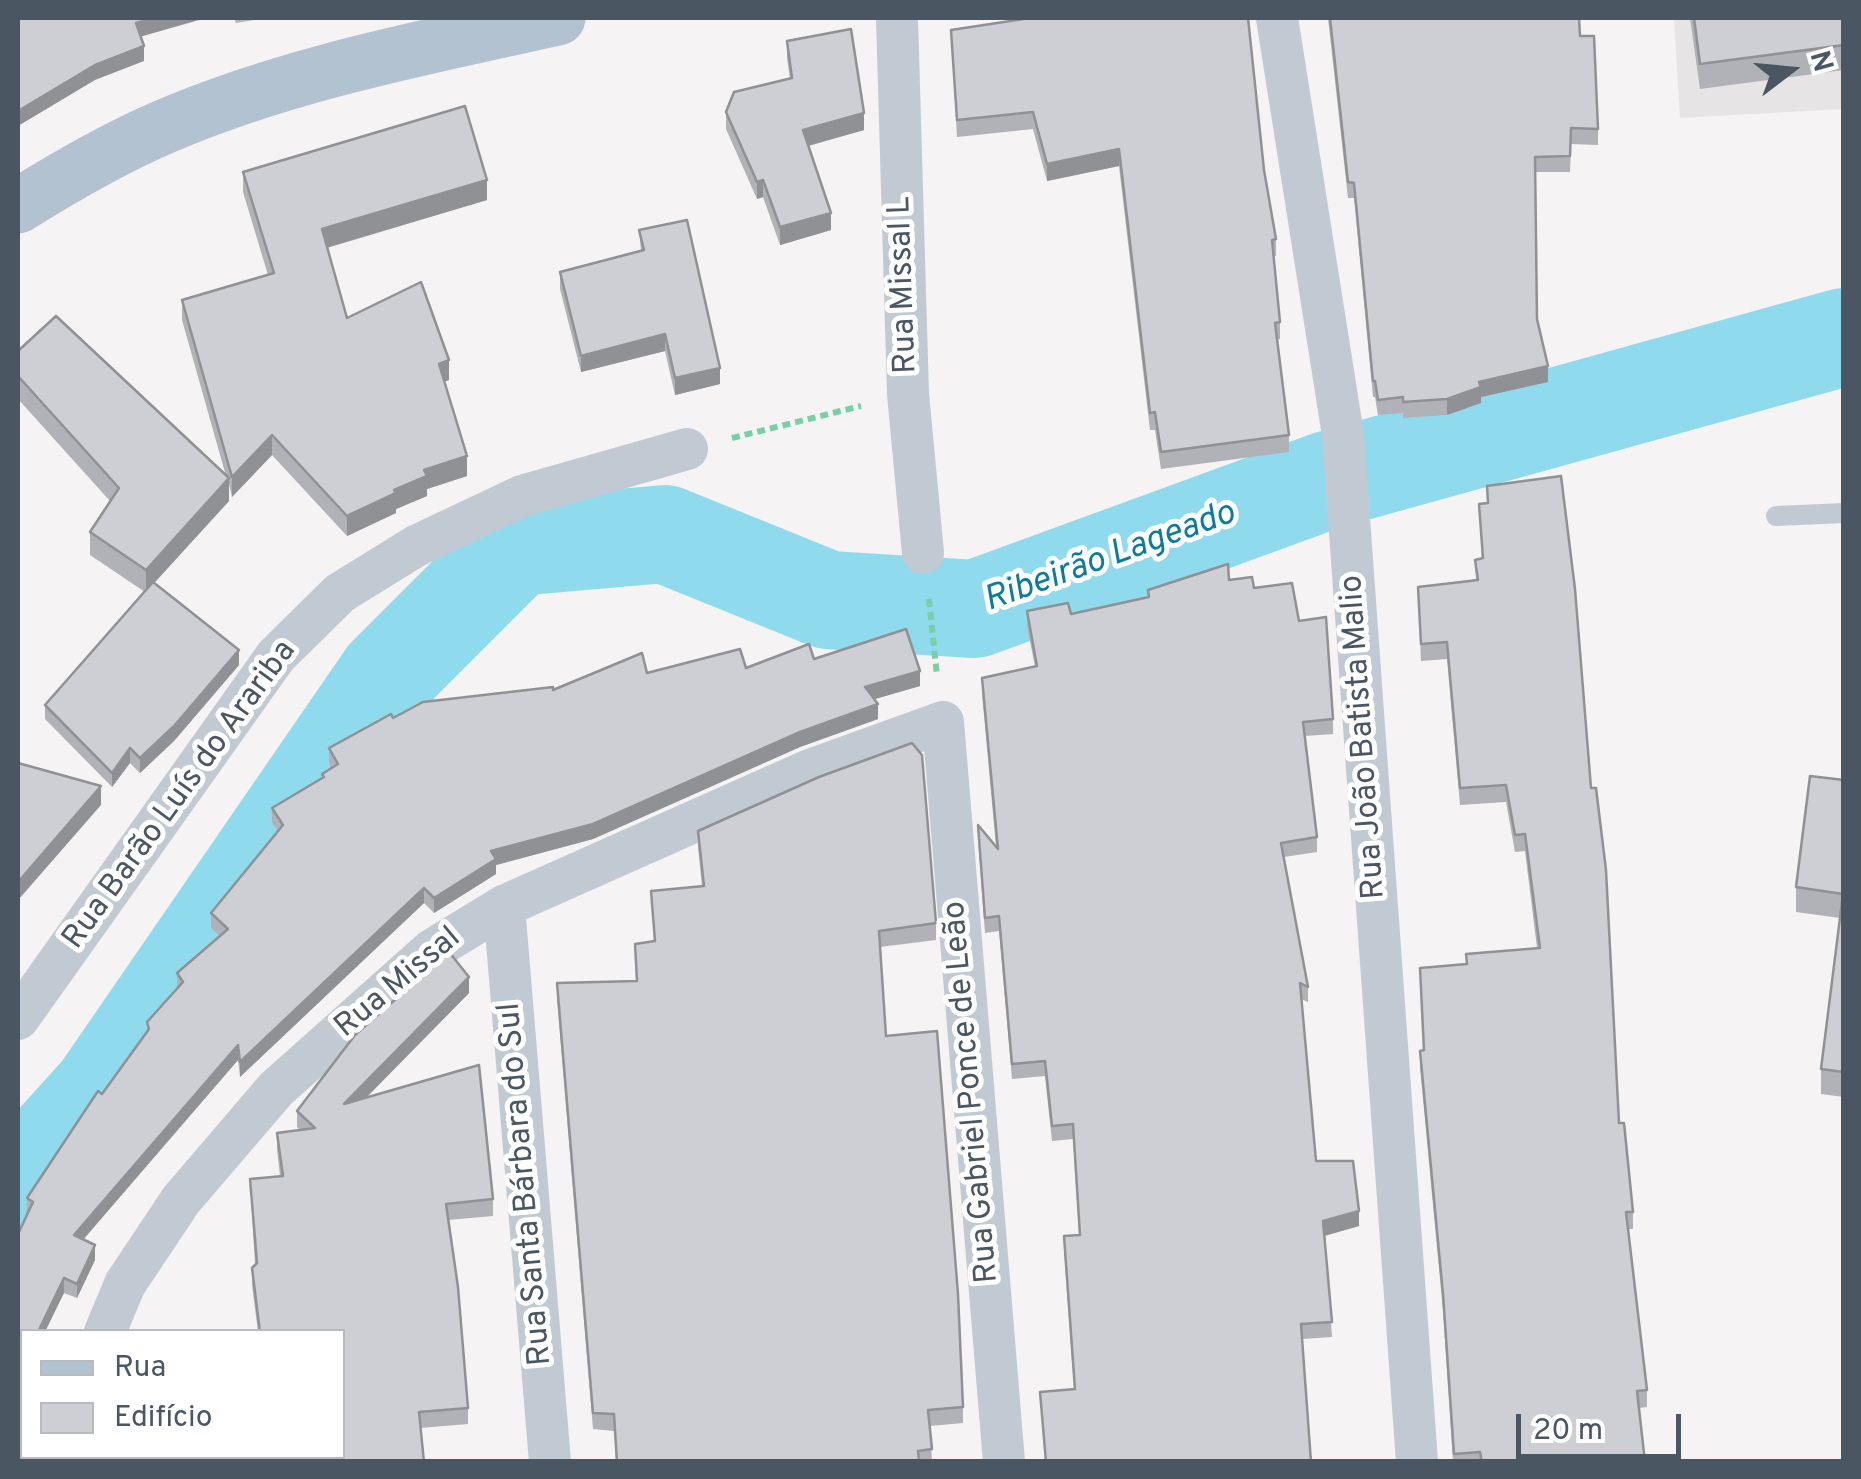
<!DOCTYPE html>
<meta charset="utf-8">
<style>
body{margin:0}
#map{position:relative;width:1861px;height:1479px;overflow:hidden;background:#f5f3f3;font-family:Overpass,sans-serif}
canvas{display:block}
.frame{position:absolute;inset:0;border:20px solid #4a5661;pointer-events:none}
.legend{position:absolute;left:20px;top:1329px;width:325px;height:130px;box-sizing:border-box;background:#fff;border:2px solid #b7bbc0;margin:0;padding:12px 18px;list-style:none;font-size:30px;color:#4a5661}
.legend li{display:flex;align-items:center;gap:20px;height:50px}
.legend b{width:50px;border:2px solid #b7bbc0}
.north{position:absolute;left:1741px;top:20px;width:100px;height:100px;-webkit-text-stroke:8px #fff;paint-order:stroke;rotate:74deg;font-size:28px;font-weight:700;line-height:40px;text-align:center;color:#4a5661}
.north::after{content:'';display:block;margin:auto;width:35px;height:45px;background:#4a5661;clip-path:polygon(50% 0,100% 100%,50% 72%,0 100%)}
.scale{position:absolute;left:1516px;top:1414px;width:165px;height:45px;box-sizing:border-box;border:5px solid #4a5661;border-top:0;padding-left:12px;font-size:30px;line-height:35px;white-space:nowrap;color:#4a5661;-webkit-text-stroke:8px #fff;paint-order:stroke}
</style>
<div id="map">
<canvas width="1861" height="1479"></canvas>
<div class="frame"></div>
<ul class="legend">
<li><b style="height:12px;background:#b3c2d1"></b>Rua</li>
<li><b style="height:28px;background:#cdcfd5"></b>Edifício</li>
</ul>
<div class="north">N</div>
<div class="scale">20 m</div>
</div>
<script>
const g = document.querySelector('canvas').getContext('2d');
g.lineJoin = 'round';
function paint(path, color) {
  g.fillStyle = color;
  g.fill(path, 'evenodd');
}
function stroke(path, color, width, dash) {
  g.strokeStyle = color;
  g.lineWidth = width;
  g.lineCap = dash ? 'butt' : 'round';
  g.setLineDash(dash || []);
  g.stroke(path);
}
function label(font, color, halo, rows, align = 'center') {
  g.font = font + ' Overpass,sans-serif';
  g.lineWidth = 10;
  g.setLineDash([]);
  g.textBaseline = 'middle';
  g.strokeStyle = halo;
  g.fillStyle = color;
  for (const [text, x, y, turn = 0] of rows) {
    g.save();
    g.translate(x, y);
    g.rotate((+turn || 0) * Math.PI / 180);
    g.textAlign = isNaN(turn) ? turn : align;
    if (halo) g.strokeText(text, 0, 0);
    g.fillText(text, 0, 0);
    g.restore();
  }
}
const education = new Path2D(`
 M1674,18H1843V109L1680,118Z`);
const river = new Path2D(`
 M18,1183L101,1091L386,677L516,547L665,534L828,600L975,609L1328,480L1844,337`);
const path = new Path2D(`
 M732,438L861,406
 M929,599L937,676`);
const lane = new Path2D(`
 M1776,516L1844,513`);
const street = new Path2D(`
 M897,18L908,394L923,553
 M1277,18L1343,435L1417,1462
 M504,906L550,1462
 M18,1019L276,656L340,593L416,546L522,496L687,449
 M105,1332L125,1284L181,1200L276,1089L432,950L504,906L810,770L943,722L1004,1462
 M66,1462V1456`);
const primary = new Path2D(`
 M18,206C66,176 114,148 166,126C290,73 427,47 558,18`);
const wall = new Path2D(`
 M234,18H266L236,23Z
 M1328,18H1579L1580,36L1598,129V145L1571,144L1570,172H1535L1537,319L1548,382L1481,397V403L1447,415L1403,418V413L1378,415L1375,397H1373L1354,198H1348Z
 M1690,18H1844V70L1700,89Z
 M951,30L1264,170L1276,239V256H1273L1280,322V339L1277,340L1289,435V452L1161,469L1155,430H1150L1119,166L1047,181L1033,129L957,137Z
 M787,41L864,130L809,146L831,230L780,245L763,197L757,199L726,129V112L790,79L787,58Z
 M243,172L487,200L327,248L347,318L449,380L444,381L467,476L427,489V496L396,509V513L347,536L272,455L232,497L229,484V501L154,583L239,665L174,741L140,773L130,763L112,787L45,719V705L145,592L90,555V532L110,501L18,399V351L226,476L182,320V300L268,275L243,192Z
 M639,230L720,384L675,395L665,351L581,372L560,289V272L641,251Z
 M1487,486L1619,1123L1633,1212V1229H1628L1647,1390V1407L1639,1408L1645,1462H1453L1443,1311L1420,1067V1051L1423,1050L1420,968L1466,964V954L1537,948L1525,851L1515,852L1506,802L1460,805L1447,659L1421,661L1418,587L1476,581L1475,560L1482,559L1479,504L1487,503Z
 M1229,580L1254,588L1299,621L1333,719V734L1305,736L1317,837V852L1284,857L1308,987V1002L1301,999L1316,1161L1359,1226L1325,1236L1332,1337L1302,1339L1311,1462H1045L1040,1392L1074,1389L1064,1251V1236L1079,1235L1073,1139L1052,1141L1045,1076L1012,1079L999,931L985,933L978,840V825L996,847L982,693V678L1035,667L1027,626V611L1071,614Z
 M814,659L920,686L874,699L878,719L800,747L593,839L496,865V874L434,913L424,903L240,1077L238,1060L83,1240L95,1260L77,1298L64,1293L22,1332V1411L18,1421L27,1198L147,1031V1022L177,989V973L220,936L211,928V913L278,831L272,823V808L322,778V774L331,768L329,763V748L393,718L647,673L746,668Z
 M1844,780V1097L1821,1094V1069L1840,918L1796,912V887Z
 M698,831L936,923V940L880,947L886,1036L963,1407V1423L930,1426L932,1462H616L614,1431L593,1429L557,999V983L636,981L635,944L654,941L651,891L702,886L698,847Z
 M469,993L367,1097L493,1199V1216L448,1220L468,1408V1424L420,1428L342,1332H258L252,1285V1268L255,1264L250,1179L280,1176L277,1149V1133L300,1130L297,1127V1111Z`);
const shadedWall = new Path2D(`
 M154,18H206L136,38V23Z
 M144,46V61L95,80L18,126V111L95,65Z
 M864,113V130L803,147V130Z
 M1119,149V166L1047,181V164Z
 M487,180V200L322,249V229Z
 M763,180V197L757,199V182Z
 M831,213V230L780,245V227Z
 M665,334V351L581,372V356Z
 M449,360V380L439,384V364Z
 M1548,366V382L1481,397V403L1447,415V399L1479,382Z
 M720,368V384L675,395V378Z
 M272,435V455L232,497V477Z
 M467,456V476L427,489V496L396,509V513L347,536V516L424,470Z
 M229,478V501L146,592V570Z
 M239,650V665L174,741L140,773V758Z
 M920,671V686L865,702V687Z
 M878,704V719L800,747L593,839L496,865V874L434,913V898L491,851L800,732Z
 M130,748V763L112,787V773Z
 M101,786V805L19,899L18,919V882Z
 M424,888V903L240,1077V1062Z
 M469,977V993L344,1120V1104Z
 M238,1045V1060L74,1250V1235Z
 M1359,1211V1226L1323,1236V1221Z
 M95,1245V1260L77,1298V1284Z
 M64,1278V1293L45,1332H38Z
 M22,1396V1411L18,1421V1406Z`);
const building = new Path2D(`
 M18,18H154L136,23L144,46L95,65L18,111Z
 M1030,18H1248L1264,170L1276,239L1272,240L1280,322L1275,323L1289,435L1161,452L1155,412L1150,413L1119,149L1047,164L1033,112L957,120L951,30Z
 M1330,18H1579L1580,36H1594L1598,129L1571,128L1570,156L1535,157L1537,319L1548,366L1479,382L1481,387L1447,399L1403,402V397L1378,400L1375,381H1373L1354,183L1348,182Z
 M1694,18H1844V45L1700,64Z
 M851,29L864,113L803,130L831,213L780,227L763,180L757,182L726,112L734,92L792,78L787,41Z
 M465,106L487,180L322,229L347,318L421,282L449,360L439,364L467,456L424,470L427,476L394,490L396,493L347,516L272,435L232,477L182,300L274,273L243,172Z
 M687,220L720,368L675,378L665,334L581,356L560,272L644,250L639,230Z
 M56,316L229,478L146,570L90,532L119,488L18,376V351Z
 M1561,476L1575,589L1591,788H1596L1606,870L1619,1123H1624L1633,1212H1626L1647,1390L1637,1391L1645,1462H1482L1480,1452L1454,1454L1443,1294L1420,1051L1424,1050L1420,968L1467,964L1466,954L1540,948L1525,834L1515,835L1506,785L1460,788L1447,642L1421,644L1418,587L1478,580L1475,560L1483,558L1479,504L1488,503L1487,486Z
 M1228,564L1229,580L1252,577L1254,588L1292,583L1299,621L1326,617L1333,719L1303,722L1317,837L1281,843L1308,987L1300,983L1316,1161H1353L1359,1211L1323,1221L1332,1322L1301,1324L1311,1462H1046L1040,1392L1075,1389L1064,1236L1080,1235L1073,1124L1052,1126L1045,1061L1012,1064L999,916L985,918L978,825L998,849L982,678L1037,666L1027,611L1068,603L1071,614L1149,597L1148,590Z
 M153,582L239,650L174,726L140,758L130,748L112,773L45,705Z
 M906,629L920,671L865,687L878,704L800,732L593,824L491,851L496,859L434,898L424,888L240,1062L238,1045L74,1235L95,1245L77,1284L64,1278L38,1332H22V1396L18,1406V1234L33,1202L27,1198L98,1091L102,1094L149,1029L147,1022L183,982L177,973L228,929L211,913L283,825L272,808L324,777L322,774L338,764L329,748L391,714L393,718L423,702L553,687V690L642,653L647,673L740,649L746,668L809,644L814,659Z
 M912,743L922,755L936,923L879,931L886,1036L937,1031L958,1294L963,1407L928,1410L932,1449L918,1451L919,1462H617L614,1414L593,1413L557,983L637,981L635,944L655,941L651,891L704,886L698,831L819,777Z
 M18,763L101,786L18,882Z
 M1810,776L1844,780V1072L1821,1069L1843,894L1796,887Z
 M449,952L469,977L344,1104L479,1065L493,1199L446,1204L458,1287L468,1408L419,1412L424,1462H83L88,1456H342V1332H260L252,1268L257,1263L250,1179L283,1176L277,1133L315,1128L297,1111L355,1035Z
 M18,1421H22V1456H44L47,1462H18Z`);
const streetNames = [
 ["Rua Missal L",905,285,-92],
 ["Rua João Batista Malio",1365,737,-94],
 ["Rua Barão Luís do Arariba",181,796,-54],
 ["Rua Missal",399,984,-40],
 ["Rua Gabriel Ponce de Leão",973,1092,-95],
 ["Rua Santa Bárbara do Sul",527,1184,-95]
];
const waterNames = [
 ["Ribeirão Lageado",1110,559,-20]
];
paint(education, '#e6e4e5');
stroke(river, '#90daee', 98);
stroke(path, '#7ad0a6', 6, [8, 5]);
stroke(lane, '#c1cad2', 20);
stroke(street, '#c1cad2', 42);
stroke(primary, '#b3c2d1', 55);
paint(wall, '#b0b2b7');
paint(shadedWall, '#909195');
paint(building, '#cdcfd5');
stroke(building, '#909195', 2.5);
label('32px', '#4a5661', '#fff', streetNames);
label('italic 35px', '#0c7c9b', '#fff', waterNames);
</script>
